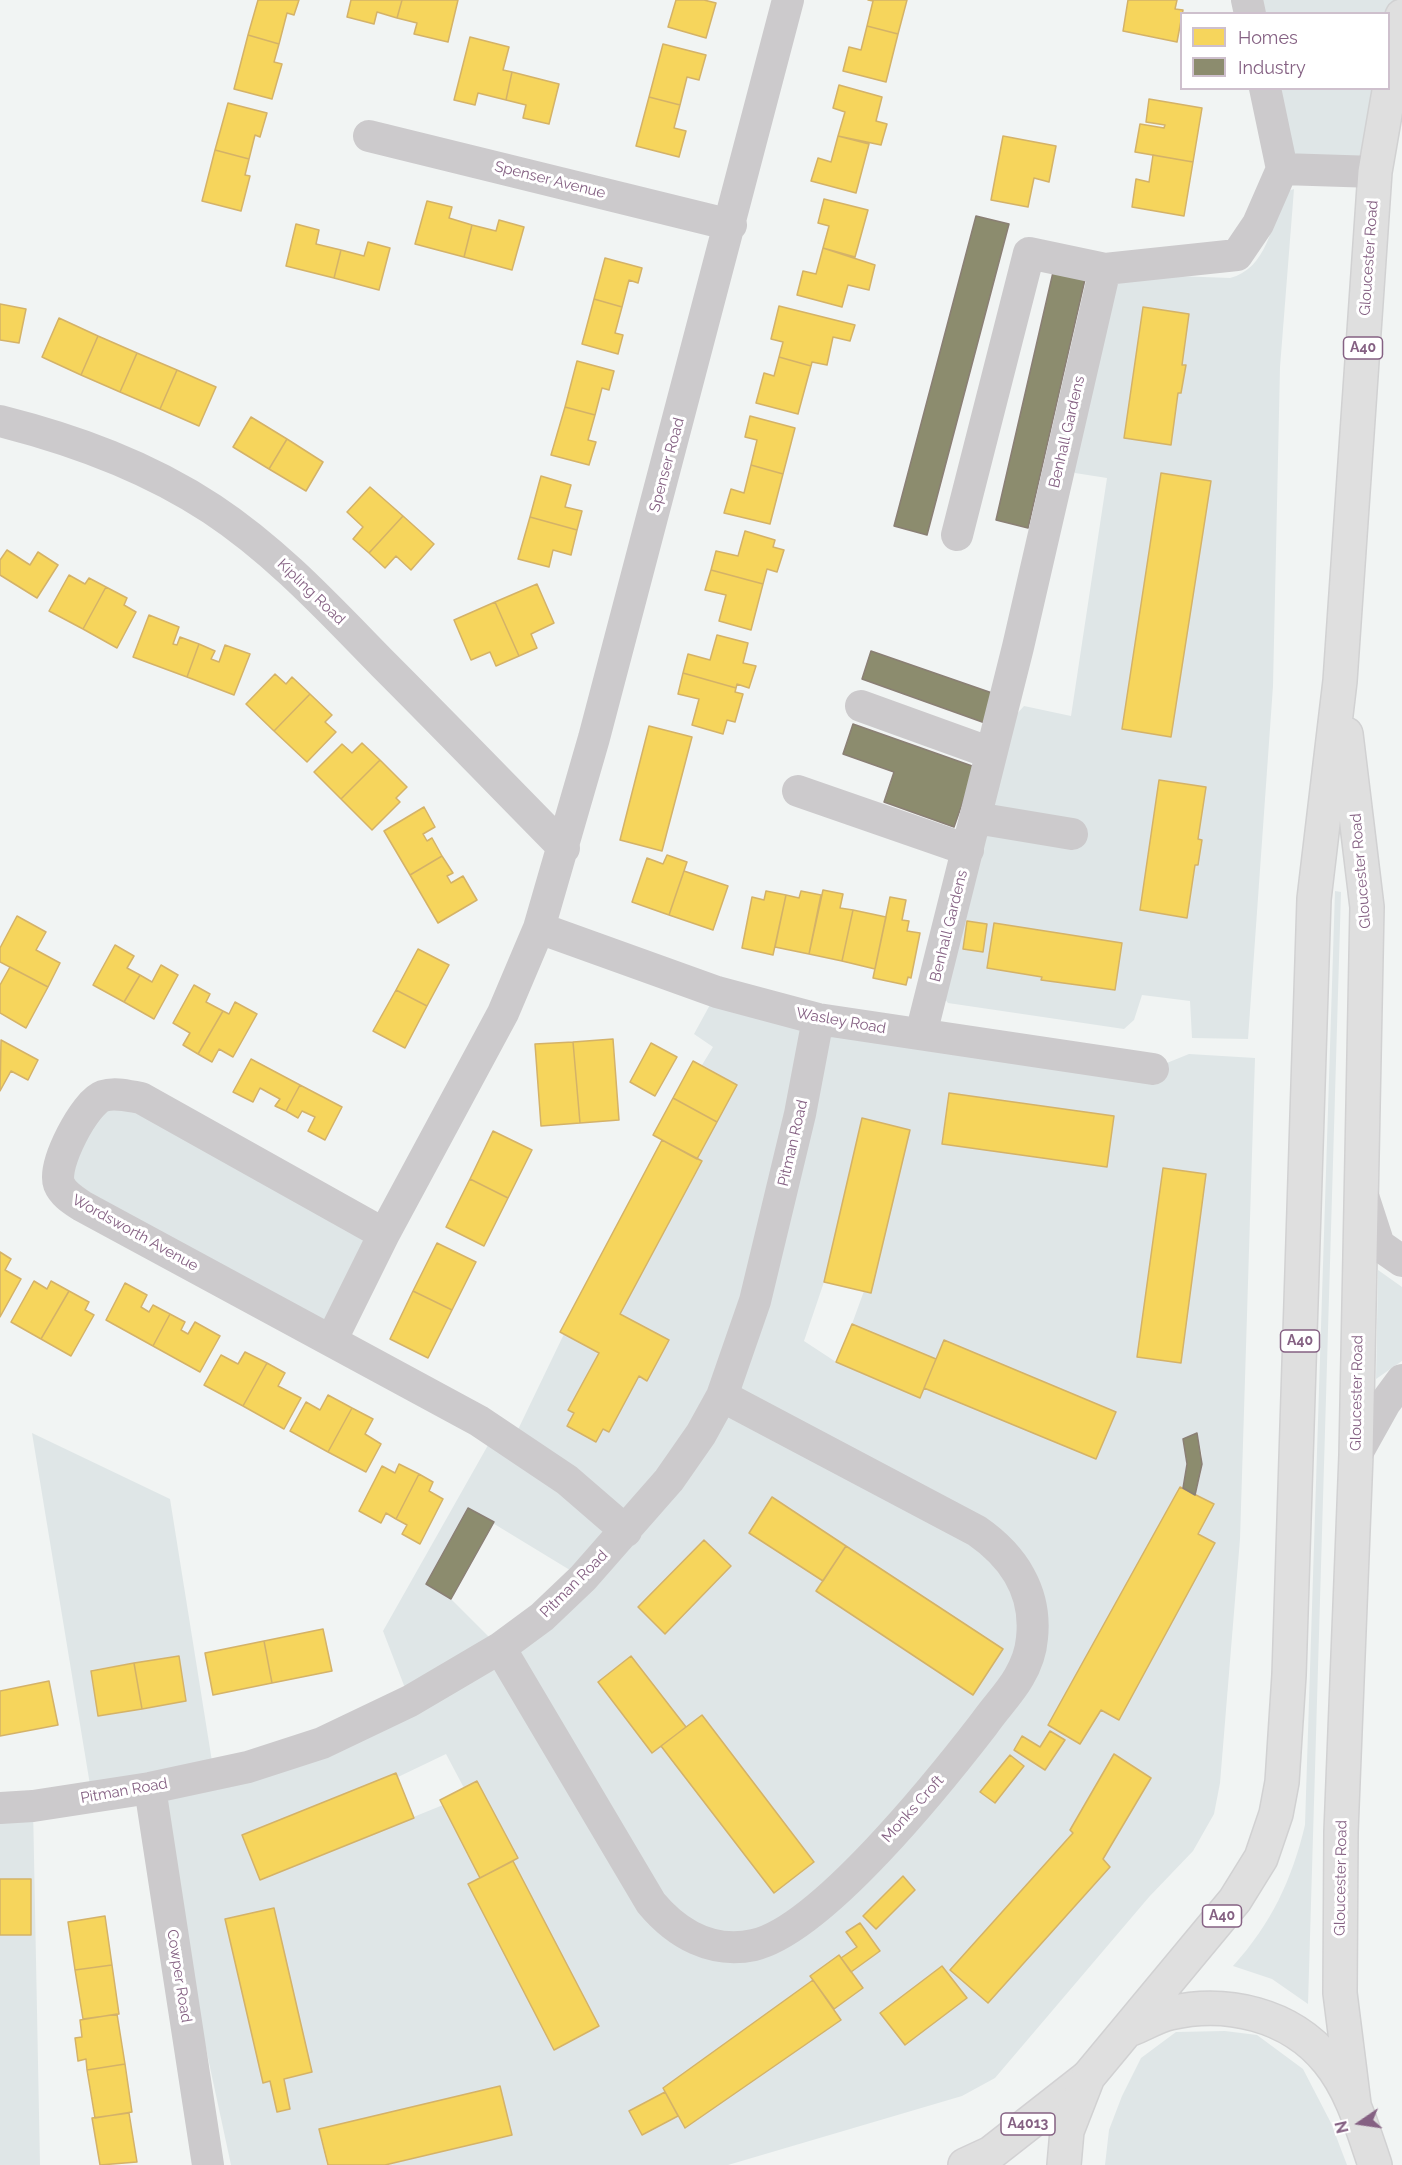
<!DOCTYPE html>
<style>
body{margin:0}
#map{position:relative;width:1402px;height:2165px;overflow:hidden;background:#f1f4f3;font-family:Raleway,sans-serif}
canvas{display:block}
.legend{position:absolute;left:1180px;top:12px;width:210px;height:78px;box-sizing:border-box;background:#fff;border:2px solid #cec0cd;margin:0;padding:8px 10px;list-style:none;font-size:18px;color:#856183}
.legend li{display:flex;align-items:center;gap:12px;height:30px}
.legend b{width:30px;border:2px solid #cec0cd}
.north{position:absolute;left:1330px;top:2093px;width:60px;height:60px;-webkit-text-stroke:4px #fff;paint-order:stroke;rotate:257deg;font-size:16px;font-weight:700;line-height:24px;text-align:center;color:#856183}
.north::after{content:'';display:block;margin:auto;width:21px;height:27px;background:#856183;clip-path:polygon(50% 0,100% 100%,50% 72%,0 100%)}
</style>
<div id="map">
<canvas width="1402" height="2165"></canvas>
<ul class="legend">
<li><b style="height:16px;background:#f6d55c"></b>Homes</li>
<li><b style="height:16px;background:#8c8c6e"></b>Industry</li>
</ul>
<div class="north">N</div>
</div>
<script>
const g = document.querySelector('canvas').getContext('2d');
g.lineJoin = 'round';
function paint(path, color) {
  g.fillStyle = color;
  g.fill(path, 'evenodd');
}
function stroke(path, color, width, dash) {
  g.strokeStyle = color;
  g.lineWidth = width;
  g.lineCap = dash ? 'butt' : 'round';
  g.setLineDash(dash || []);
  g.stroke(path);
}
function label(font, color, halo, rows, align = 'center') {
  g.font = font + ' Raleway,sans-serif';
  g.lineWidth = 6;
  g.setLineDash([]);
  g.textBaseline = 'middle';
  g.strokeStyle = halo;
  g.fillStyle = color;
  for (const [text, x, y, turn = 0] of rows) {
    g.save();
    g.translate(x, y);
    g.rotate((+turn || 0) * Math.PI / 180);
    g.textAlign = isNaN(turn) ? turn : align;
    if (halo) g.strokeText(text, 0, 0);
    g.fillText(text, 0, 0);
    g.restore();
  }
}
const green = new Path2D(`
 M1247,0H1402V16L1375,172L1282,169L1265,89L1388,88V14L1250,13Z
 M1294,189L1280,367L1273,686L1248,1039L1192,1038L1190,1001L1142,995L1134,1020L1124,1029L948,1003L941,994L1006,726L1024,706L1071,716L1107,478L1075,473L1070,466L1113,289L1122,274L1230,278C1266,269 1273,225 1282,193Z
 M1335,891L1341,892L1308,2004L1272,1979L1233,1966C1271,1924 1292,1880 1305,1825Z
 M717,992L1152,1069L1189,1054L1255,1058L1240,1539L1220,1783L1214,1814L1193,1851L1149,1897L995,2078L962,2096L728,2165H386L512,2135L500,2086L319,2130L327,2165H231L150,1788L92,1797L32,1433L170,1499L214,1774L410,1701L383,1631L496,1431L512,1442L564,1334L599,1353L568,1410L574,1413L567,1426L596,1442L603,1429L609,1432L639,1376L647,1381L669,1340L620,1314L702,1162L697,1159L737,1085L702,1065L713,1047L694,1034ZM948,1094L1114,1116L1107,1167L942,1144ZM863,1118L909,1130L871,1293L864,1291L852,1324L936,1359L944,1340L1115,1412L1096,1459L924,1388L920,1397L836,1362L804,1341L824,1282ZM1163,1168L1206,1174L1181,1363L1137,1357ZM1197,1433L1202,1455L1201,1473L1195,1495L1198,1534L1119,1720L1101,1710L1079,1744L1048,1725L1180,1487L1183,1488L1187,1464L1183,1439ZM772,1497L1003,1649L973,1694L823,1581L749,1533ZM468,1508L583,1578L500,1648L451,1599L426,1584ZM704,1540L731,1566L665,1634L638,1607ZM178,1656L186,1701L99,1716L91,1670ZM631,1656L686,1727L702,1716L814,1861L774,1892L661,1746L652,1753L598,1683ZM446,1754L464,1788L477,1781L518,1858L513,1861L598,2026L554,2049L480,1878L443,1805L261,1879L242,1835L396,1773L398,1777ZM274,1908L312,2072L284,2079L290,2109L278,2112L270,2081L264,2083L226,1919ZM859,1923L880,1951L851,1972L863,1988L834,2009L841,2020L685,2128L678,2116L642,2135L630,2111L665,2092L663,2088L813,1980L810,1976L838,1956L841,1958L857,1947L847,1932Z
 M101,1096L384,1234L332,1339L82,1206L58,1167Z
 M1378,1270L1402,1287V1361L1376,1379Z
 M33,1806L40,2165H0V1808Z
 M1225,2031L1257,2035L1303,2069L1331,2123L1347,2165H1105L1109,2130L1122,2096L1141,2058L1176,2032Z`);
const homes = new Path2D(`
 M258,0H299L294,15L287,13L279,44L248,35Z
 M351,0H402L397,18L377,12L374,24L347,17Z
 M402,0H458L448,42L414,34L417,23L397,18Z
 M676,0H704L716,3L706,38L668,27Z
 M868,0H907L898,34L867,26L873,1Z
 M1128,0H1177L1175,9L1183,10L1177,42L1123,31Z
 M867,26L898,34L886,82L843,71L849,47L861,50Z
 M248,35L279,44L274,62L282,64L272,99L234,89Z
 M470,37L509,47L503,70L512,72L506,100L478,93L475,105L454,100Z
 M663,44L706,55L699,80L687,77L680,105L649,97Z
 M512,72L559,84L549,124L523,118L526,105L506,100Z
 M839,85L882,97L876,121L887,124L881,145L838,136L845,112L833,108Z
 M649,97L680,105L674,128L686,131L679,157L636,146Z
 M1149,99L1202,108L1193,162L1135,152L1140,124L1164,128L1165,125L1146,122Z
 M228,103L267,113L260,137L255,135L249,159L215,150Z
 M838,136L869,144L856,193L811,181L818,158L831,162Z
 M1003,136L1056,146L1049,182L1034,178L1028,207L991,200Z
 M215,150L249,159L245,175L250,176L241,211L202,201Z
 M1153,155L1193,162L1184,216L1132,207L1136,179L1149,182Z
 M824,199L868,210L855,257L823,248L829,226L818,223Z
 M427,201L452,207L449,218L472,225L464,257L415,244Z
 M499,220L524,227L512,270L464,257L472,225L496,231Z
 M296,224L319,230L316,244L341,250L334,278L286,266Z
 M368,242L390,248L379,290L334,278L341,250L364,256Z
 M823,248L875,265L869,290L848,285L842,307L797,295L803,271L816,274Z
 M605,258L642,268L638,283L629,280L622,307L594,299Z
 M594,299L622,307L615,333L623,335L618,354L582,344Z
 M0,304L26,309L19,343L0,340Z
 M779,306L855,325L850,341L833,337L827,365L812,362L811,366L779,357L783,342L771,339Z
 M1143,307L1189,314L1182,365H1186L1181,393H1178L1171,445L1124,438Z
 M59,318L98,336L81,375L42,357Z
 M98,336L137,353L120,392L81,375Z
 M137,353L177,370L160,409L120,392Z
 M779,357L811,366L798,414L756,403L764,373L774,376Z
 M577,361L614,371L609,390L602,388L595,415L565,407Z
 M177,370L216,387L199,426L160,409Z
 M565,407L595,415L588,440L596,442L589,465L551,455Z
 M750,416L795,428L783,474L751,465L757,440L745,437Z
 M251,417L287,439L269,469L233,447Z
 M287,439L323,462L306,491L269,469Z
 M751,465L783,474L770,524L724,513L731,489L744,493Z
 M1161,473L1211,481L1171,737L1122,729Z
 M541,476L571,485L565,507L582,511L577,530L530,517Z
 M370,487L403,516L369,553L353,539L363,527L347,512Z
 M403,516L434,544L411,570L396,556L385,568L369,553Z
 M530,517L577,530L571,555L553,550L549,567L518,559Z
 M745,531L775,540L773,547L784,550L777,572L767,569L763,584L711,570L716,551L738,556Z
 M7,550L30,565L38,552L58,565L37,598L0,575V560Z
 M711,570L763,584L751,630L719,621L726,595L705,590Z
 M69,575L85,584L89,578L106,587L83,629L49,611Z
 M537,584L554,623L531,634L537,648L519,656L495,602Z
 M106,587L127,598L124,605L136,612L117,648L83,629Z
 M495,602L519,656L496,666L490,652L471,660L454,620Z
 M149,615L179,627L173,644L177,645L180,637L199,644L187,677L133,657Z
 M717,635L748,643L743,663L756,666L749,688L737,684L736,688L683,673L688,654L710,660Z
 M199,644L215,651L211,659L219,662L225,645L250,654L234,695L187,677Z
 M683,673L736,688L735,692L743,694L735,722L727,720L723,734L692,725L699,699L678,694Z
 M275,674L286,684L292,677L310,694L274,731L246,704Z
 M310,694L332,715L325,722L336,732L307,762L274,731Z
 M649,726L692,737L662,851L620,840Z
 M362,743L380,760L341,799L314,772L342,744L352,753Z
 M380,760L407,787L396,798L400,802L372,830L341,799Z
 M1159,780L1206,787L1198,839L1202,840L1198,865H1195L1187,918L1140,910Z
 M424,807L435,827L423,834L427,841L432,838L442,856L410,875L384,831Z
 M667,855L687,862L669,915L632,902L647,858L663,864Z
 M442,856L453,873L447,876L451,883L463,876L477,900L438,923L410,875Z
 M684,871L728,886L713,930L669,915Z
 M823,890L843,894L840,908L853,910L842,961L809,954Z
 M766,891L786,895L773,955L742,948L752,897L764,900Z
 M801,891L821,895L809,954L775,947L786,895L799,898Z
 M890,897L906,900L902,920L909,921L907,931L920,933L911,978L908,977L906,985L873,978Z
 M853,910L886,917L875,969L842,961Z
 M17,916L46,932L36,950L60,963L48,987L0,962V948Z
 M967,921L987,924L983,952L963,949Z
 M994,923L1122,943L1115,990L1041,980L1042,977L987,968Z
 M115,945L134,956L127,968L140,975L124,1002L93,985Z
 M418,949L449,965L427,1006L396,990Z
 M161,965L178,975L154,1019L124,1002L140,975L152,982Z
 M10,967L48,987L26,1028L0,1013V985Z
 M194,985L210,994L206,1002L223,1011L198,1054L183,1045L190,1033L173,1023Z
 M396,990L427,1006L405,1048L373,1031Z
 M235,1002L257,1014L233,1057L219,1049L212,1062L198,1054L223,1011L229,1014Z
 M613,1039L619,1120L580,1123L573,1042Z
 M1,1040L38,1060L28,1080L11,1071L0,1091Z
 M573,1042L580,1123L541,1126L535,1044Z
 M651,1043L677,1057L655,1096L630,1082Z
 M251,1059L300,1085L286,1111L275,1106L280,1099L260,1088L253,1102L233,1092Z
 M693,1061L737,1085L717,1122L673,1098Z
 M300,1085L342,1107L325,1140L308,1131L315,1117L302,1111L298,1118L286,1111Z
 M949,1093L1114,1116L1107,1167L942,1144Z
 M673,1098L717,1122L697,1159L653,1135Z
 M862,1118L910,1130L871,1293L824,1282Z
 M493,1131L532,1150L508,1198L470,1179Z
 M662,1140L702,1161L620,1314L669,1340L647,1381L639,1376L609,1432L603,1429L596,1442L567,1426L574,1413L568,1410L599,1353L560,1332Z
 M1163,1168L1206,1174L1181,1363L1137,1357Z
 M470,1179L508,1198L484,1246L446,1227Z
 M437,1243L476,1262L452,1310L413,1291Z
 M0,1252L11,1259L5,1270L21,1279L0,1317Z
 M34,1281L47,1289L51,1281L69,1291L41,1339L11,1322Z
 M125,1283L147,1295L141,1307L149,1312L153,1305L170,1314L153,1346L106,1320Z
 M69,1291L89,1302L85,1310L94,1315L71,1356L41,1339Z
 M413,1291L452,1310L428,1358L390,1339Z
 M170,1314L185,1322L181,1330L188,1334L195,1322L220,1336L200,1372L153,1346Z
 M852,1324L936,1359L920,1398L836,1362Z
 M944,1340L1116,1412L1096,1459L924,1388Z
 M245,1352L267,1363L243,1406L204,1385L221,1355L238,1364Z
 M267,1363L285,1373L278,1386L301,1398L284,1429L243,1406Z
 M328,1395L352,1408L328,1452L290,1431L306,1402L320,1410Z
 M352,1408L373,1419L365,1434L381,1444L366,1472L328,1452Z
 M399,1464L419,1474L396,1519L386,1513L381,1523L359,1511L382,1466L395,1473Z
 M419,1474L433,1482L429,1491L443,1499L420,1544L402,1534L407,1525L396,1519Z
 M1180,1487L1214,1504L1198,1534L1215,1543L1119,1720L1101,1710L1080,1744L1048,1725Z
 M772,1497L846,1546L823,1581L749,1533Z
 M704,1540L731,1566L665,1634L638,1607Z
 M846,1546L1003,1649L973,1695L816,1591Z
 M323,1629L332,1671L272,1683L264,1641Z
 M264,1641L272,1683L213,1695L205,1653Z
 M179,1656L186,1701L142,1709L134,1663Z
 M631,1656L686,1727L652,1753L598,1682Z
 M134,1663L142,1709L98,1716L91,1671Z
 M49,1681L58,1725L0,1736V1691Z
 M702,1715L814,1862L774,1893L661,1746Z
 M1050,1731L1065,1740L1045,1770L1014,1750L1022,1736L1040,1747Z
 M1114,1754L1151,1778L1103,1859L1110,1867L988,2003L950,1970L1073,1833L1070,1830Z
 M1010,1755L1024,1766L995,1803L980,1792Z
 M396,1773L414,1818L260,1880L242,1835Z
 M477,1781L518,1858L480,1878L440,1800Z
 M513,1861L599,2026L554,2050L468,1884Z
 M903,1876L915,1890L876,1929L863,1916Z
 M0,1879H31V1935H0Z
 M274,1908L312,2072L284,2079L290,2109L277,2112L270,2081L263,2083L225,1919Z
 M105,1916L112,1965L75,1970L68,1922Z
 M860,1923L880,1951L851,1972L841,1958L857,1947L846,1932Z
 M839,1955L863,1988L834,2009L810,1976Z
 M112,1965L119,2014L83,2019L75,1970Z
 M942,1966L967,1998L905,2045L880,2013Z
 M813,1980L841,2020L685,2128L663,2088Z
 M117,2014L125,2064L87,2070L86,2059L78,2061L75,2038L82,2037L80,2020Z
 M125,2064L132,2112L95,2118L87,2070Z
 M500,2086L512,2135L385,2165H328L319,2129Z
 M665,2092L678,2116L642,2135L629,2111Z
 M129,2113L137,2162L100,2165L92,2118Z`);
const industry = new Path2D(`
 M976,216L1009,224L927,535L894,526Z
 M1054,268L1086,275L1028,528L996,520Z
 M871,651L995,694L985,723L862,679Z
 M853,724L975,767L954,827L884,802L894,772L843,754Z
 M1197,1433L1202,1464L1195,1495L1183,1488L1187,1464L1183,1439Z
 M468,1508L494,1522L451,1599L426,1584Z`);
const street = new Path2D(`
 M1247,0L1250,14
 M1265,88L1282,169
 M369,136L731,225
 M1282,169L1375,172
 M0,421C75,440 147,466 212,509C277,552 329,609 383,664C444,725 504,787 564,848
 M957,535L1029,253L1105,269
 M861,706L991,753
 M798,791L968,850
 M976,818L1072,834
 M539,928L717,992L818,1019L1153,1069
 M921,1034L1018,647L1105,269L1237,255L1258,224L1282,169
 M1363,1196L1379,1245L1402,1261
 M332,1339L384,1234
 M1356,1455L1385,1403L1402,1380
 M626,1531L567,1480L479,1421L82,1206C73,1200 63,1194 59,1184C52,1165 85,1102 103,1096C115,1092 129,1096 141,1098L384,1234L503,1013L539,928L594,738L788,0
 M500,1648L651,1903C677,1934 712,1954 754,1945C822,1929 940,1781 984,1724C995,1708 1010,1693 1019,1677C1026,1665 1031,1651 1032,1638C1037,1592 1013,1556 977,1531L722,1396
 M150,1788L208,2165
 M0,1808L33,1806L150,1788L248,1767L322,1743L410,1701L500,1648L542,1617L583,1578L669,1480L701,1434L722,1396L755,1301L800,1114L818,1019`);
const primary = new Path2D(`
 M965,2165L991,2153L1088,2077`);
const highway = new Path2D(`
 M1346,734L1367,907L1356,1455L1341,1832L1340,1993L1354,2104
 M1131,2029C1144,2024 1157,2016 1170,2013C1226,2000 1290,2014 1328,2061C1352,2090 1363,2130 1375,2165
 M1064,2165L1067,2131L1088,2077L1235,1900L1261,1858L1276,1814L1282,1782L1289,1675L1314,899L1340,681L1375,172L1402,16`);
const shields = [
 [1363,348,39],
 [1300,1341,39],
 [1222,1916,39],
 [1028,2124,54]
];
const shieldNames = [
 ["A40",1363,348],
 ["A40",1300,1341],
 ["A40",1222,1916],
 ["A4013",1028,2124]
];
const streetNames = [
 ["Spenser Avenue",550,180,14],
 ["Gloucester Road",1369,258,-86],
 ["Benhall Gardens",1067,432,-77],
 ["Spenser Road",667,465,-75],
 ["Kipling Road",311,592,44],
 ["Gloucester Road",1361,871,-95],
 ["Benhall Gardens",949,926,-76],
 ["Wasley Road",841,1021,10],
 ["Pitman Road",793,1143,-77],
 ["Wordsworth Avenue",135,1233,29],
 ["Gloucester Road",1357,1393,-89],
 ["Pitman Road",574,1584,-45],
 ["Pitman Road",124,1791,-10],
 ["Monks Croft",913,1809,-48],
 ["Gloucester Road",1341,1878,-89],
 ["Cowper Road",179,1976,81]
];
paint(green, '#dfe6e7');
paint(homes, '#f6d55c');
stroke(homes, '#d4b268', 1.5);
paint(industry, '#8c8c6e');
stroke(industry, '#8a7f74', 1.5);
stroke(primary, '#d2d1d3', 36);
stroke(highway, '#d1d1d2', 36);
stroke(street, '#cccacc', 32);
stroke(primary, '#dfdfdf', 33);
stroke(highway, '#dfdfdf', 33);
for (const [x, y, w] of shields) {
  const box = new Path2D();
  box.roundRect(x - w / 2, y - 11, w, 22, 4.5);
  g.fillStyle = '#fff';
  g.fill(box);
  stroke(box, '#856183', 1.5);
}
label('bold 14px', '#856183', null, shieldNames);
label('15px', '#856183', '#fff', streetNames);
</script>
